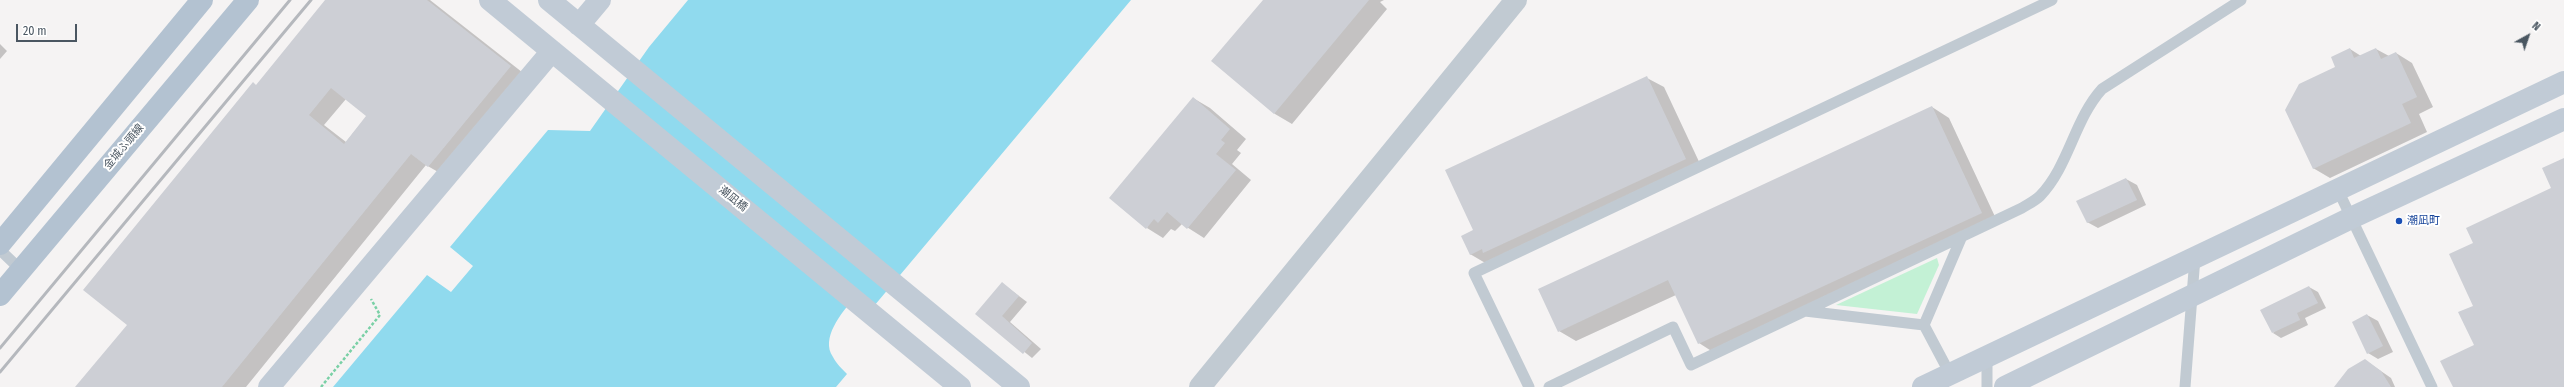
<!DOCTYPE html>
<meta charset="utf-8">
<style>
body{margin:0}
#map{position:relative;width:2564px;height:387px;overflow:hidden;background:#f5f3f3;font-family:"Fira Sans Condensed",sans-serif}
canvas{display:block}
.north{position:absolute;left:2508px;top:16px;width:40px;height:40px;-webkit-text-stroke:3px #fff;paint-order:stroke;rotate:40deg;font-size:11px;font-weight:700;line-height:16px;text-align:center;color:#4a5661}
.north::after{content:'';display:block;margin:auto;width:14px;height:18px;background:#4a5661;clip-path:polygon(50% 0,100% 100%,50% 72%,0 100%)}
.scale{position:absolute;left:16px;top:24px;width:61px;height:18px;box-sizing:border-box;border:2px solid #4a5661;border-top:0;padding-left:5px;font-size:12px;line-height:14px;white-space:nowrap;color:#4a5661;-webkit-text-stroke:3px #fff;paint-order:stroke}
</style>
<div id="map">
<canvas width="2564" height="387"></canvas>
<div class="north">N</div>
<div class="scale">20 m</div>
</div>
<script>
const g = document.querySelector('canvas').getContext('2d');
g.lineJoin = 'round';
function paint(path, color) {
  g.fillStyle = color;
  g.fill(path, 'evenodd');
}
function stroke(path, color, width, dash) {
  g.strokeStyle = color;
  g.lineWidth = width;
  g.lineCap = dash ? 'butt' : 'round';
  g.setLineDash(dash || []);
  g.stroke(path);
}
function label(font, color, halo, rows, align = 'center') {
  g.font = font + ' "Fira Sans Condensed","Noto Sans JP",sans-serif';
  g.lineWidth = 4;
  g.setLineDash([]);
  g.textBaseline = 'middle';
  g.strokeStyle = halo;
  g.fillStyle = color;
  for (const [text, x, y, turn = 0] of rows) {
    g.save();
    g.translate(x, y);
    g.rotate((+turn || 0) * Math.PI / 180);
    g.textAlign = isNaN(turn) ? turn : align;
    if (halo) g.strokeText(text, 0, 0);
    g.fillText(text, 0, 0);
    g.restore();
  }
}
const green = new Path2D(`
 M1937,258L1939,265L1917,314L1836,305Z`);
const water = new Path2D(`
 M688,0H1131L869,312L853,299C842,313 820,338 833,357C836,363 842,369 847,374L836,387H333L427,275L451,292L473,266L450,247L548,130L590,131L649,47Z`);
const shadow = new Path2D(`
 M326,0H430L527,76L445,176L426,165L246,387H77L128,325L256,86ZM346,99L367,116L346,142L324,125Z
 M1264,0H1384L1380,2L1387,9L1292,124L1275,114L1213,61Z
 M0,44L7,51L0,59Z
 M2350,49L2361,56L2376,49L2389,56L2396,53L2412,63L2433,107L2419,114L2427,132L2330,178L2313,168L2337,67Z
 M1647,78L1664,87L1702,168L1487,264L1470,254L1474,231Z
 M1193,98L1210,108L1246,139L1237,150L1241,153L1232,164L1251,180L1204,238L1182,224L1175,231L1171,229L1163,238L1147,228Z
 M1932,107L1949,118L1998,223L1716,354L1699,343L1676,295L1576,341L1559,331Z
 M2126,179L2137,185L2146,205L2098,228L2087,222Z
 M1003,284L1027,302L1010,322L1041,349L1032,358L977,314Z
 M2309,287L2318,292L2326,308L2305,318L2308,325L2281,338L2273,333Z
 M2367,315L2378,321L2393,352L2378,359L2368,353Z
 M2365,360L2391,378L2395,387H2341Z`);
const building = new Path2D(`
 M325,0H427L511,66L428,167L411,154L222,387H75L127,325L83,290L253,82L256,85ZM331,88L366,116L344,144L309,115Z
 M1263,0H1369L1274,114L1211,61Z
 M2350,48L2354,58L2376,48L2381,59L2396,52L2417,97L2402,104L2411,123L2313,169L2285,110L2299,84L2335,67L2331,57Z
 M1647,76L1686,159L1483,253L1482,249L1470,255L1461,236L1473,230L1445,170Z
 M1193,97L1230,129L1221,140L1225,143L1216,154L1236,170L1187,229L1167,212L1158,223L1154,219L1146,229L1109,198Z
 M1932,106L1982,213L1698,344L1668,280L1558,332L1538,289Z
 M2564,158V387H2453L2440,361L2474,345L2458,312L2473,306L2449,254L2473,243L2466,228L2551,188L2542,168Z
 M2126,178L2137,200L2087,223L2076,201Z
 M1002,282L1019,296L1002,316L1032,343L1023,354L975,314Z
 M2309,286L2318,303L2297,313L2300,320L2272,333L2260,310Z
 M2367,314L2383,346L2367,354L2352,322Z
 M2365,359L2381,371L2391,387H2334L2348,369Z`);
const path = new Path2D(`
 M321,387L380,315L371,299`);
const lane = new Path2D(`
 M2337,188L2432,387
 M0,250L21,270
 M1805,311L1924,325
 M1950,374L1924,325L1962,236
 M1529,387L1474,273L2052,0
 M1549,387L1673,327L1691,365L2022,208C2028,204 2035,201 2040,196C2069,166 2074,120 2102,89L2241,0
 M1987,387V357
 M2185,387L2195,257`);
const street = new Path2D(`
 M1200,387L1516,0`);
const secondary = new Path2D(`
 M490,0L960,387
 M549,0L1019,387
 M579,25L600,0
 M269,387L552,51
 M1923,387L2564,82
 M2005,387L2351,218L2564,119`);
const primary = new Path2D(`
 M0,244L202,0
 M0,295L248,0`);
const rail = new Path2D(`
 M0,348L290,0
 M0,372L311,0`);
const markers = [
 [2399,221,4,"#1a4fb4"]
];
const streetNames = [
 ["金城ふ頭線",124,147,-50],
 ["潮凪橋",733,199,39]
];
const transitNames = [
 ["潮凪町",2407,221]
];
paint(green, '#c3f1d5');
paint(water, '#90daee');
paint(shadow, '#0003');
paint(building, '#cdcfd5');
stroke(path, '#7ad0a6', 2.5, [3, 2]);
stroke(lane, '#c1cad2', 11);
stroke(street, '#c1cad2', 22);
stroke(secondary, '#c1cbd6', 22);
stroke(primary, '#b3c2d1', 22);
stroke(rail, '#b5b8bd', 3);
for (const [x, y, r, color] of markers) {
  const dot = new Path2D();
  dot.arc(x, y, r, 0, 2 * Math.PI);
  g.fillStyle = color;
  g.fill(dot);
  stroke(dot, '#fff', 1.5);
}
label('11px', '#4a5661', '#fff', streetNames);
label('11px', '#164399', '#fff', transitNames, 'left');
</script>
